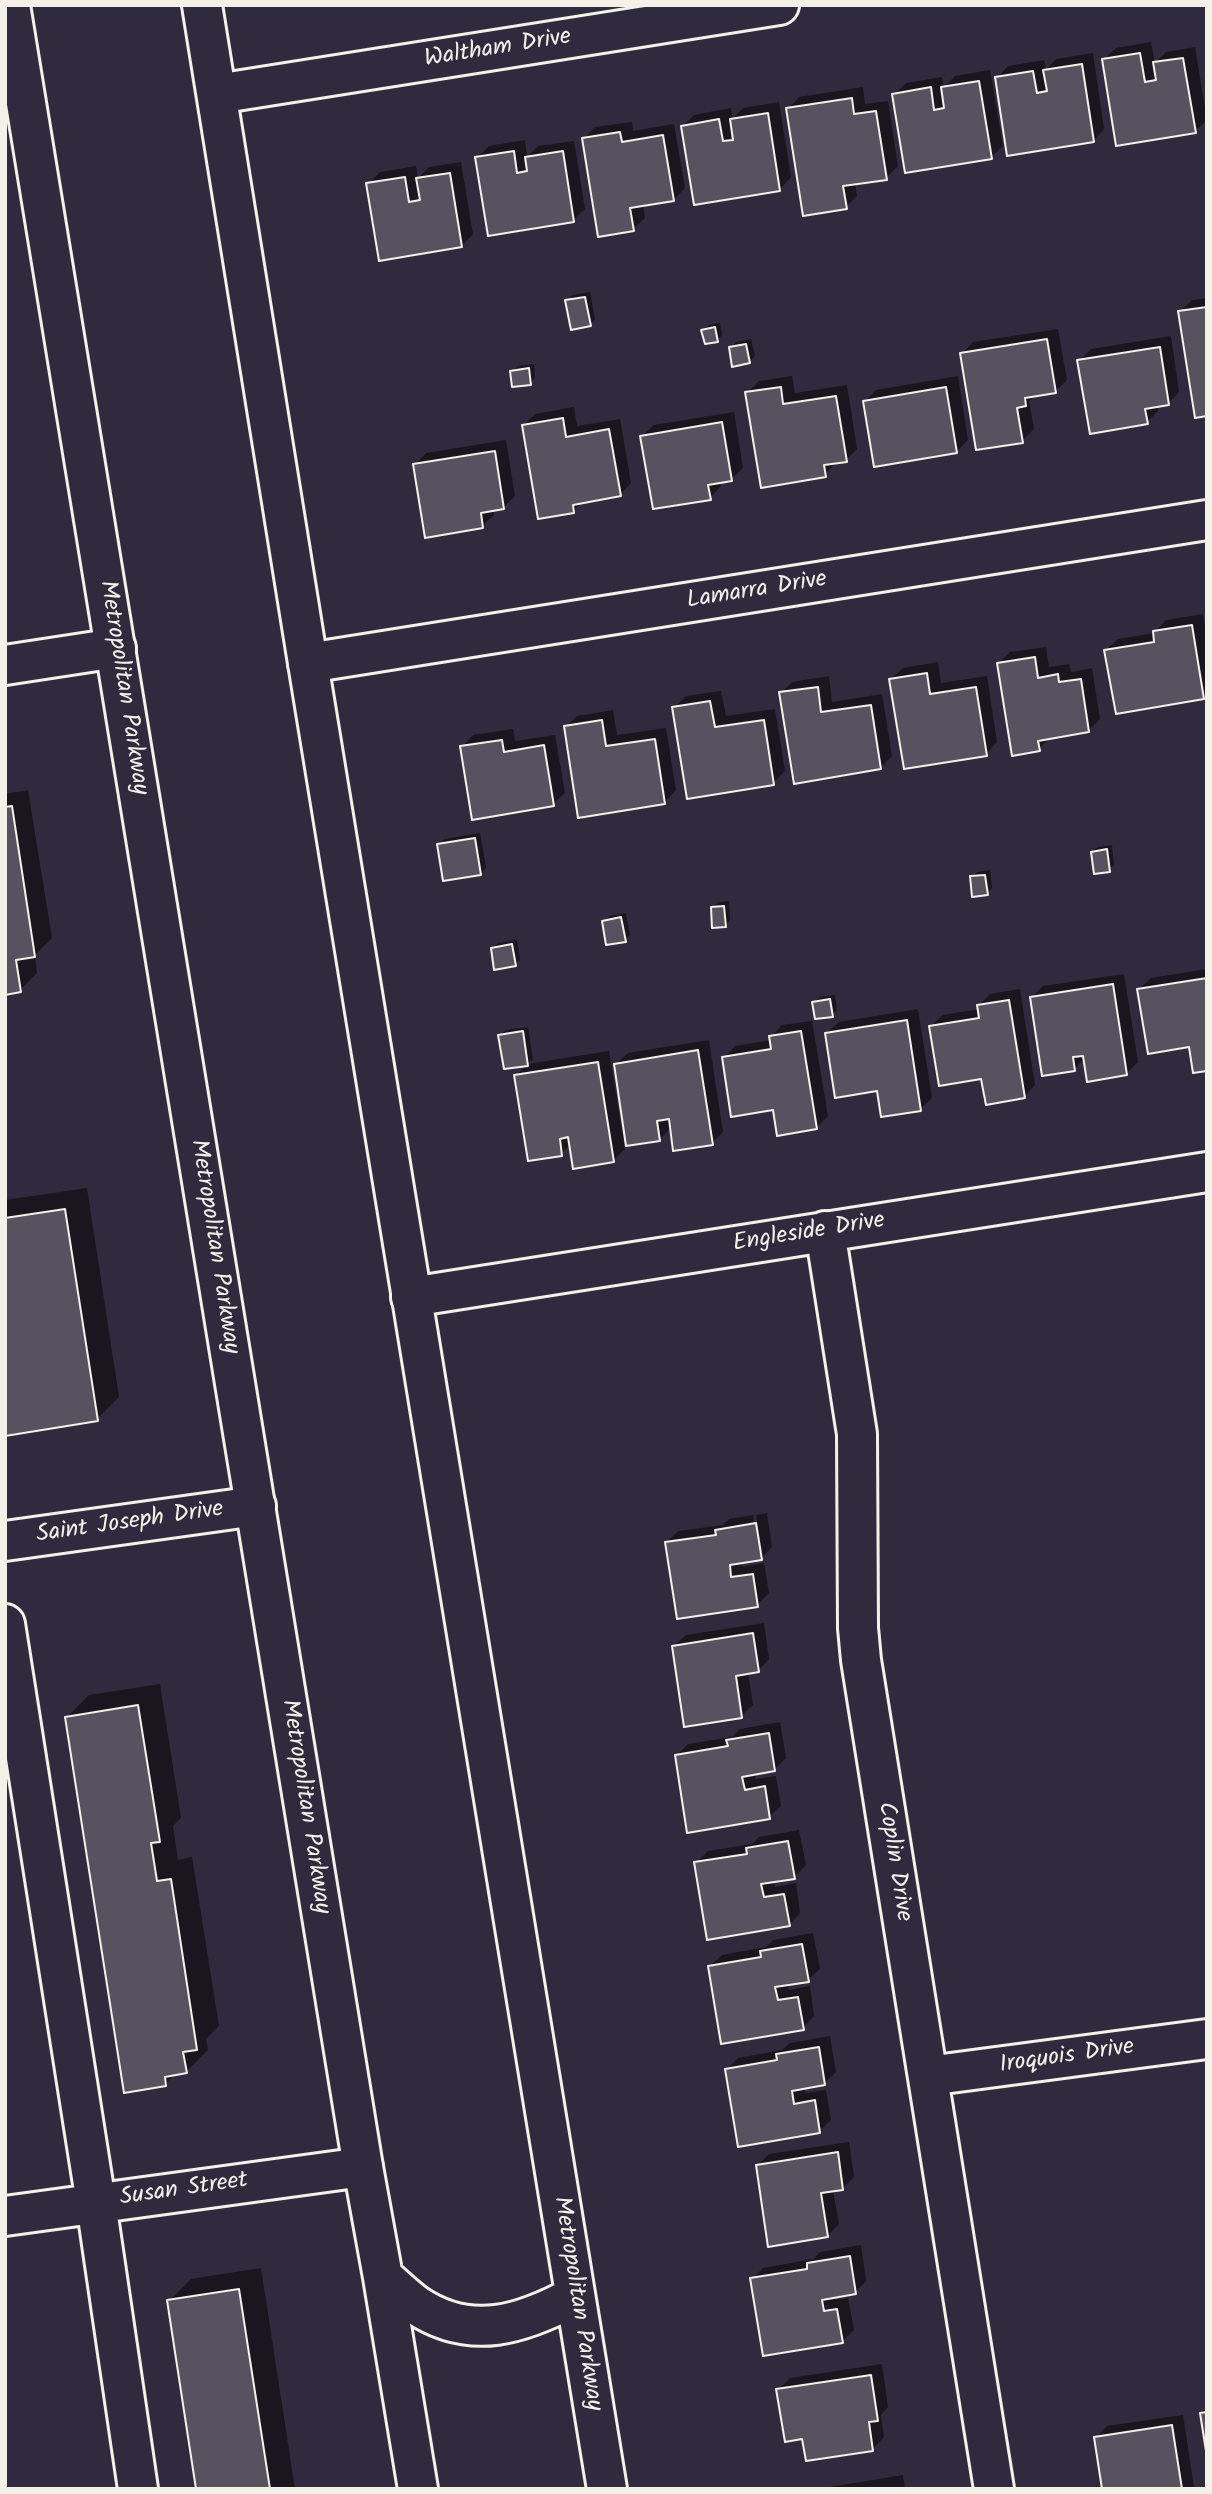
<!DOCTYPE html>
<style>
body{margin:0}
#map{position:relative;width:1212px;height:2494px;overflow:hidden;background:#2f2a3d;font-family:Kalam,sans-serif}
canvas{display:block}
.frame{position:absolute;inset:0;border:7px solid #f4f1e8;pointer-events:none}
</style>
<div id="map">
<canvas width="1212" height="2494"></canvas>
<div class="frame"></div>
</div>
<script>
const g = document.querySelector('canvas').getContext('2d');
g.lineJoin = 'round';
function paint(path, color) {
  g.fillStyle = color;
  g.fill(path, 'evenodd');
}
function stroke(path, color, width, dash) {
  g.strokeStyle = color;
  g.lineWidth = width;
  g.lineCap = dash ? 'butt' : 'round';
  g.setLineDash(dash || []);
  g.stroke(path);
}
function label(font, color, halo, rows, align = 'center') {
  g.font = font + ' Kalam,sans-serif';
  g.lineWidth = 5;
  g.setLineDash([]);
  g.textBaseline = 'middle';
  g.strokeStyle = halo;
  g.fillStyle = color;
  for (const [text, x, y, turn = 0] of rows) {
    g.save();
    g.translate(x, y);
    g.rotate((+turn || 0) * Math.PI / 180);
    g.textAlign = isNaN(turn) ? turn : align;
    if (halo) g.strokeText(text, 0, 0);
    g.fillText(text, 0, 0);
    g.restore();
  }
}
const shadow = new Path2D(`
 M1151,42L1155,63L1166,52L1195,47L1207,120L1195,131L1104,59L1116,48Z
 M1093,53L1104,129L1093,141L997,78L1008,66L1044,60L1046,70L1056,59Z
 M990,70L1003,146L991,157L894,95L906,83L942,77L944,87L955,76Z
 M863,87L865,104L888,101L898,166L886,178L855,182L857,196L846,207L788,109L799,97Z
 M779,102L791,177L780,189L683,126L694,115L731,108L732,119L743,108Z
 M632,122L633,131L674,124L685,188L673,200L643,204L645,218L633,229L584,139L595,127Z
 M525,140L527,157L538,146L574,141L585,209L573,220L477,158L489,146Z
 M461,162L473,234L462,246L368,184L380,172L416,166L418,179L429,167Z
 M590,292L595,319L590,325L567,301L572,295Z
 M1207,298V414L1180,312L1192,300Z
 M720,323L722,335L717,340L703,330L709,325Z
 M1058,329L1067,380L1055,392L1036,395L1029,401L1034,429L1022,441L962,354L973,342Z
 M1171,336L1179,392L1168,404L1158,405V411L1147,422L1079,361L1091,349Z
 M751,339L755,356L749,362L731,348L736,342Z
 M534,364L535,378L530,383L512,371L518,366Z
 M792,376L795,393L847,385L857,449L846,460L836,462L825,475L747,393L759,381Z
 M958,376L968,440L956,452L865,401L876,390Z
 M574,407L577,426L620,419L631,483L620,495L583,501L573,511L523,426L535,414Z
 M734,412L743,468L731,479L720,481L721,486L710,498L642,436L654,425Z
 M506,440L515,496L503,508L493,509L494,515L482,526L415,465L426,453Z
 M1203,614L1207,638V694L1203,698L1106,650L1118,639L1154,633L1166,620Z
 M1046,647L1049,667L1069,664L1071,672L1092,668L1100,719L1089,730L1050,738L1039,749L998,664L1010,652Z
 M938,662L941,683L987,676L997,742L986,754L891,679L903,668Z
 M829,676L832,702L882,694L892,756L880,768L781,693L792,682Z
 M721,691L726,716L775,709L785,771L773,783L674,708L686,696Z
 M613,710L617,735L666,728L676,790L665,802L566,727L577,716Z
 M513,729L515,741L555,735L565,793L553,804L462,747L473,735Z
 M28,790L52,938L35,955L37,973L20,990L5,993V794Z
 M480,833L486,868L481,873L439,845L444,839Z
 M1112,845L1114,865L1109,870L1092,852L1098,847Z
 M990,870L992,888L987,893L972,877L977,872Z
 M729,901L730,920L725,926L713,907L718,902Z
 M626,913L630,935L625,940L604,921L610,916Z
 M517,940L520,959L515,965L493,948L498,943Z
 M1207,969V1069L1191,1045L1139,989L1151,978Z
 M1124,974L1138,1062L1126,1074L1085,1058L1074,1069L1032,997L1043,986Z
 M1020,989L1035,1085L1024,1097L983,1077L931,1026L943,1015L979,1009L978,1006L990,994Z
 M835,995L837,1010L832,1015L814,1003L820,997Z
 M918,1009L932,1098L920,1109L878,1089L827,1033L839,1022Z
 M812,1021L828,1116L816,1128L775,1108L724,1058L735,1046L771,1040V1037L782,1025Z
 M528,1027L533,1059L527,1064L500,1035L506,1030Z
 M709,1040L723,1132L712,1143L672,1127L660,1139L616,1064L628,1053Z
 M609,1051L625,1149L613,1161L571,1144L561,1154L516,1076L527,1064Z
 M87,1188L119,1397L97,1419L5,1434V1200Z
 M767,1513L772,1547L761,1559L742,1562V1567L764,1563L769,1593L757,1605L666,1543L678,1531L723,1525L729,1519L753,1515L758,1552H762L756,1515Z
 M764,1623L769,1659L758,1671L748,1672L753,1705L741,1716L674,1646L686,1635Z
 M160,1684L181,1818L173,1826L178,1860L192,1857L219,2026L206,2039L208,2050L186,2072L176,2073L165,2084L67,1717L89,1695Z
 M780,1722L786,1758L774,1770L755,1773L756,1779L776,1776L781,1806L769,1817L676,1756L688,1744L732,1737L740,1729Z
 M799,1830L806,1865L794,1877L774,1880L775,1887L796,1883L800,1913L789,1925L696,1863L708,1851L752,1844L759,1837Z
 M813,1933L820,1969L808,1980L788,1984L789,1990L810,1986L814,2016L803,2028L710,1966L722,1955L766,1947L773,1940Z
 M830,2036L836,2072L825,2083L804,2087L805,2093L826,2090L831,2120L819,2131L727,2069L738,2058L782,2050L790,2043Z
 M849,2142L854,2177L843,2188L833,2190L839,2224L827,2236L758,2165L769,2154Z
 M861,2245L866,2281L855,2292L834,2296L835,2300L848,2298L854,2330L842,2342L752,2279L763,2268L813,2259L820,2252Z
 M261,2268L295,2489H198L169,2301L191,2279Z
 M882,2364L888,2407L881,2415L884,2437L873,2449L804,2437L778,2390L790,2378Z
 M1183,2415L1194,2487L1192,2489H1103L1096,2438L1107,2426Z
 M903,2475L905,2489H823L824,2488Z`);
const building = new Path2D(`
 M1140,53L1145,82L1156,80L1153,62L1183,58L1196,133L1116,146L1102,59Z
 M1082,64L1094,142L1007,156L995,77L1033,71L1037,93L1047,91L1043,70Z
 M979,81L992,159L905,173L892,94L931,87L934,110L944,108L941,87Z
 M852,98L854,114L876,111L887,180L843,186L847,209L803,216L786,108Z
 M768,113L780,191L694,205L681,126L719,119L723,141L733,140L730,119Z
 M620,132L622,142L663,135L674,201L630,208L634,231L598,237L582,138Z
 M514,151L517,173L527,171L525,157L563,151L574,222L488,236L475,157Z
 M450,173L462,247L379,261L366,183L405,177L409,202L420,200L416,178Z
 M585,297L591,326L571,330L565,300Z
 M1207,307V416L1195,418L1178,311Z
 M715,327L718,342L705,344L701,330Z
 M1047,339L1056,393L1025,398L1026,406L1017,408L1023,443L976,450L960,353Z
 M746,344L750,363L732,367L729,347Z
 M1160,347L1169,405L1145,409L1148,424L1090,434L1077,360Z
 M529,368L531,385L512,387L510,371Z
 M781,387L783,404L836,396L847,462L824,465L826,477L761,488L745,392Z
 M946,387L957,453L874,467L863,401Z
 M563,418L566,437L609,429L621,496L573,505L574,513L538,519L522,425Z
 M722,422L732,481L708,485L711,500L653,509L640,436Z
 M495,451L504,509L481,513L483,528L425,538L413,464Z
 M1192,625L1204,699L1116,714L1104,650L1154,642L1153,631Z
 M1035,657L1038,678L1058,674L1059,682L1081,679L1089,732L1038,741L1040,751L1012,756L997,663Z
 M927,673L930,694L976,687L987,756L904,769L889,679Z
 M818,687L821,712L871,705L881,769L794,784L779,692Z
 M710,701L715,727L764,720L774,785L687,799L672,707Z
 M602,720L606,746L655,739L665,804L578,818L564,726Z
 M502,740L504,752L544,745L554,806L472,820L460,746Z
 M12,806L35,957L16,960L21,992L5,995V807Z
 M475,838L481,875L443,881L437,844Z
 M1107,849L1110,872L1094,874L1091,852Z
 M985,875L988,895L972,897L970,876Z
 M724,906L726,927L712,928L711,907Z
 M621,917L626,942L606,945L602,921Z
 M512,944L516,966L494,970L491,948Z
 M1207,978V1071L1193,1073L1189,1047L1148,1054L1137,989Z
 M1113,984L1127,1075L1087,1082L1083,1056L1073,1057L1075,1071L1042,1076L1030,997Z
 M830,999L833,1017L815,1019L812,1002Z
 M1009,1000L1025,1098L986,1105L981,1079L939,1086L929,1026L979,1018L977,1005Z
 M907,1020L921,1111L881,1117L877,1091L835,1098L825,1033Z
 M523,1031L528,1066L504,1069L498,1035Z
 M801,1031L817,1129L777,1136L773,1110L731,1117L722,1057L771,1049L769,1036Z
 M698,1050L713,1145L673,1151L669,1119L657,1121L660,1141L626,1146L614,1064Z
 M598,1062L614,1162L573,1169L568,1137L560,1139L562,1156L528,1161L514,1075Z
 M65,1209L98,1421L5,1436V1218Z
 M756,1523L762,1560L730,1565L731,1577L753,1574L758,1607L677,1619L665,1542L716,1535L715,1530Z
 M753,1633L759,1672L736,1676L742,1718L684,1727L672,1646Z
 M138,1705L160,1842L151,1843L157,1881L171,1879L197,2050L183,2052L187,2073L165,2077L166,2086L124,2093L65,1717Z
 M769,1733L775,1771L742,1777L745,1790L765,1786L770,1819L687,1833L675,1755L728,1746L726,1740Z
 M788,1841L795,1879L761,1884L764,1897L784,1894L790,1926L707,1940L694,1862L747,1854L746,1848Z
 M802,1944L809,1982L775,1987L778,2000L798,1997L804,2030L721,2044L708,1966L761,1957L760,1951Z
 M819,2047L825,2085L792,2091L794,2104L815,2100L820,2133L738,2147L725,2069L777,2060L776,2054Z
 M838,2152L843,2190L821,2193L828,2237L768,2247L756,2165Z
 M850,2256L856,2294L822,2300L824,2311L837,2309L843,2343L763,2356L750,2278L807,2269V2263Z
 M239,2289L270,2489H196L167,2300Z
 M871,2375L878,2421L869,2422L873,2451L806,2461L802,2439L785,2442L776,2389Z
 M1207,2412V2457L1200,2413Z
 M1172,2425L1182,2489H1102L1094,2437Z`);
const minor = new Path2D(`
 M217,94L779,5
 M308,663L1207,520
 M5,665L116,648
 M825,1231L857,1434L858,1628L861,1660L994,2489
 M411,1297L1207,1172
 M5,1541L256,1506
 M5,1624L96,2203L138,2489
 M928,2076L1207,2039
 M5,2216L363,2167`);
const major = new Path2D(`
 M10,5L363,2167L383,2277L418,2489
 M202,5L308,663L607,2489
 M383,2277C394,2286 405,2297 416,2305C471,2342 523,2324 575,2296`);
const streetNames = [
 ["Waltham Drive",498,50,-9],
 ["Lamarra Drive",757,592,-9],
 ["Metropolitan Parkway",122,688,81],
 ["Engleside Drive",809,1234,-9],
 ["Metropolitan Parkway",213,1247,81],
 ["Saint Joseph Drive",130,1524,-8],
 ["Metropolitan Parkway",304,1807,81],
 ["Coplin Drive",893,1862,81],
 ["Iroquois Drive",1067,2058,-8],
 ["Susan Street",184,2191,-8],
 ["Metropolitan Parkway",576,2304,81]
];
paint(shadow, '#0007');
paint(building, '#56525f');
stroke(building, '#f4f1e8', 2);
stroke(minor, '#f4f1e8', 44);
stroke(major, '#f4f1e8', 44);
stroke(minor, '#2f2a3d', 38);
stroke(major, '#2f2a3d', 38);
label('24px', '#f4f1e8', '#2f2a3d', streetNames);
</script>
